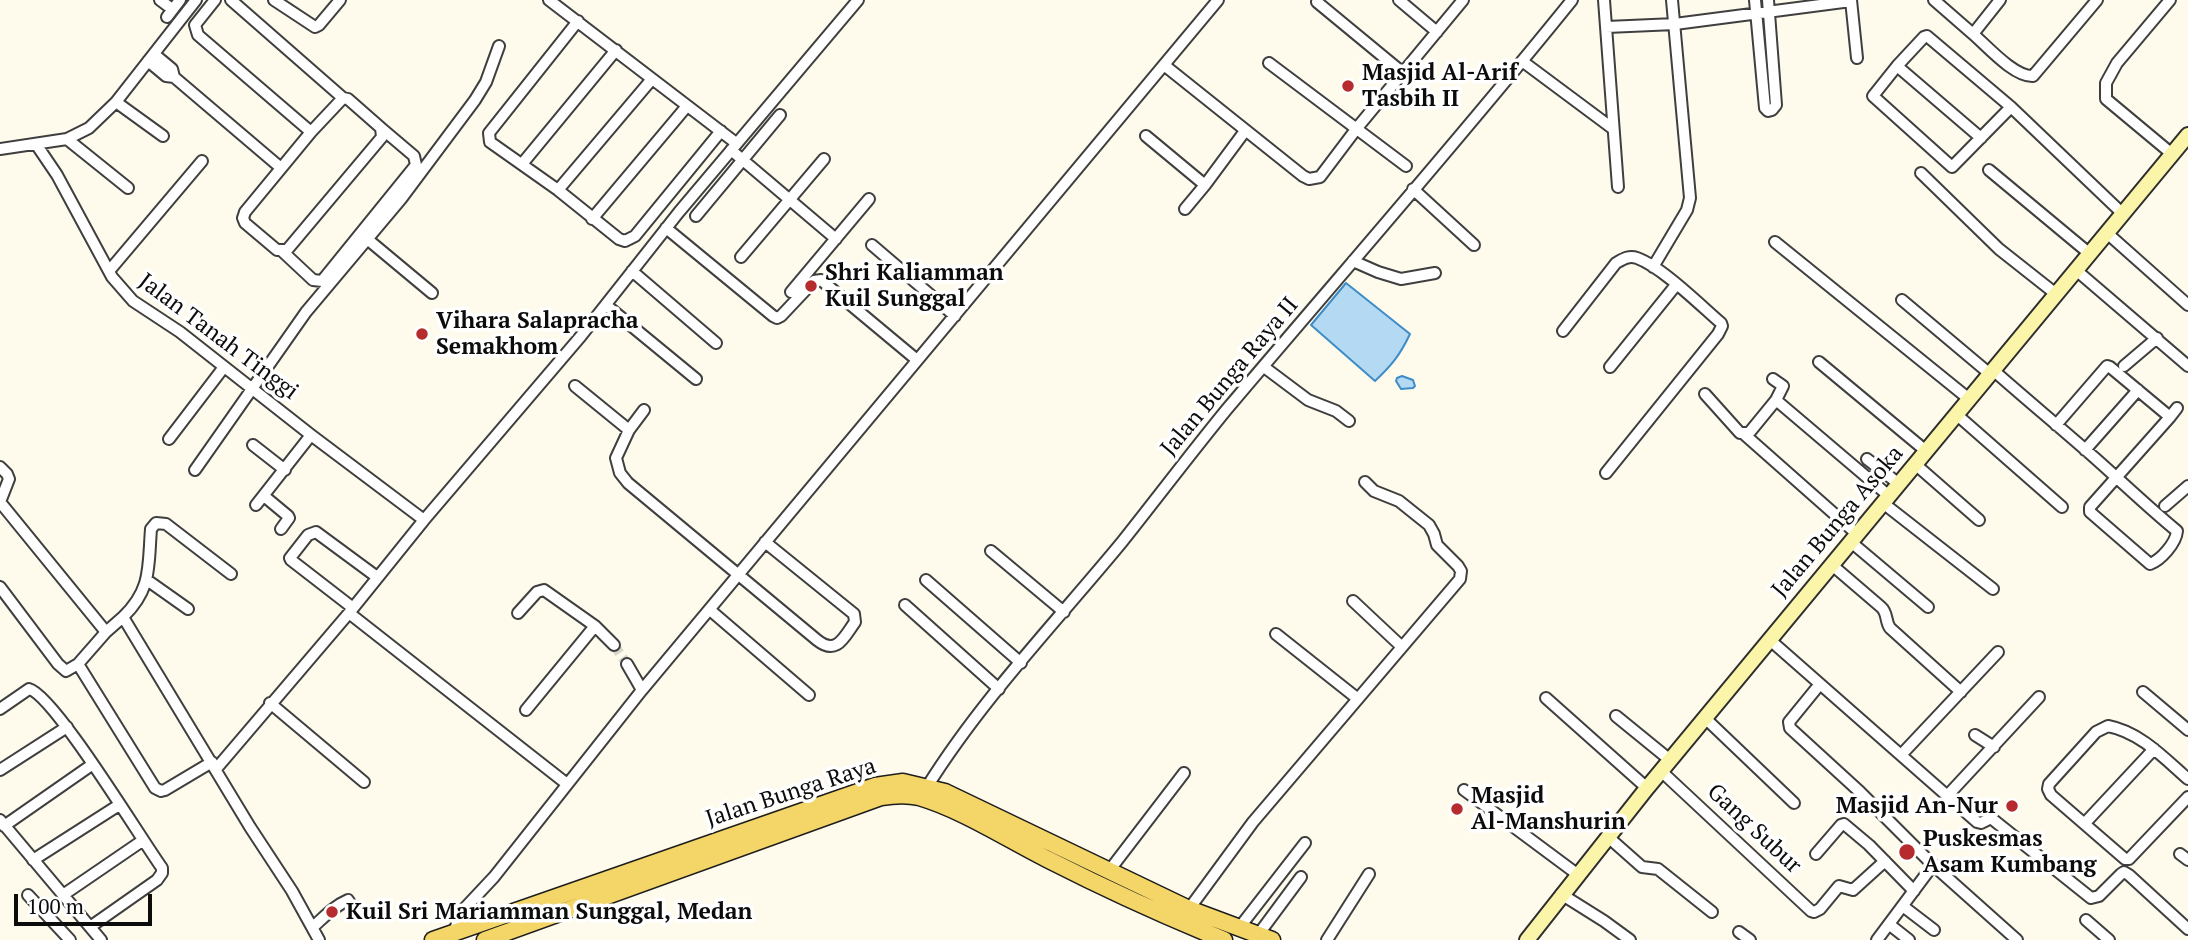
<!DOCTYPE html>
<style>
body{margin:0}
#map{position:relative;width:2188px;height:940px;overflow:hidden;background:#fefbec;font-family:"PT Serif",serif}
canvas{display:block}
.scale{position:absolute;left:14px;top:894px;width:138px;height:32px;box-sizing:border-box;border:4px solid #0c0c0c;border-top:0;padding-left:9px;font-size:21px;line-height:24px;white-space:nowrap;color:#0c0c0c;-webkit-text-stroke:5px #fff;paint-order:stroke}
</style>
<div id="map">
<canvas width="2188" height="940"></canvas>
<div class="scale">100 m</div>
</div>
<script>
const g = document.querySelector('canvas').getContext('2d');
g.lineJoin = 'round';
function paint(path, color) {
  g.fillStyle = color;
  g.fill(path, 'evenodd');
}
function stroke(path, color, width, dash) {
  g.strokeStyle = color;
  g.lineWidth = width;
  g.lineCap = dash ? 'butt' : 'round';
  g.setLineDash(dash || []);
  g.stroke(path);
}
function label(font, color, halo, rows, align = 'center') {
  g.font = font + ' "PT Serif",serif';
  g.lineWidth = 7;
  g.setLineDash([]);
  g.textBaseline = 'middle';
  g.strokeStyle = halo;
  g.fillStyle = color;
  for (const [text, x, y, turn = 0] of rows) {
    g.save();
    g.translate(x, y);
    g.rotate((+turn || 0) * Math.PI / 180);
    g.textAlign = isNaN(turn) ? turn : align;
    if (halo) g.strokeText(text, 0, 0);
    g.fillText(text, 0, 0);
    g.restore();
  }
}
const water = new Path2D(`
 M1346,283L1410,334C1400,355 1392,365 1375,381L1311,325Z
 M1402,376L1413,380L1415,386L1413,388L1401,389L1396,381L1397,378Z`);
const streetTunnel = new Path2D(`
 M614,645L627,664`);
const street = new Path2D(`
 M160,0L172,9
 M215,0L195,25L198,35L311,132
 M231,0L343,98
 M274,0L315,27L319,25L340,0
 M549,0L736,143
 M1399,0L1437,32
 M1604,0L1618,187
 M1755,0L1765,108L1768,111L1772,110L1776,105L1768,0
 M1851,0L1857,58
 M1934,0L1973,34L2000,0
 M2170,0L2117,63L2106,83V99L2172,154
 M1317,2L1403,73
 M167,17L180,0
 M578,21L489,133L490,142L558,190L619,239L625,241L635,236L721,131
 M1607,27L1675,24L1851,1
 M1973,34C1987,46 2014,77 2033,76L2097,0
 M154,54L172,69L174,77
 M148,61L166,76L174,77L281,168
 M1522,61L1612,128
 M1269,63L1406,166
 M1164,65L1303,176L1309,179L1320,177L1357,128L1463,0
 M1897,66L1981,138
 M343,98L348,99L381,128L382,137L287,250H277L245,223L243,218L245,212L311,132Z
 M116,102L163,136
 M2011,107L1952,167L1873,96L1897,66L1924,37L1927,36L2011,107L2123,214
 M1146,136L1205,185L1245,131
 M67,139L128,188
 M36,144L57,175L112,277L133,301L180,332L311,435L424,520
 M0,149L67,139L89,128L116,102L196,0
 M731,150L836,239
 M522,164L616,50
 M1989,170L2090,254
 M1921,173L1999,249L2056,294
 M1413,189L1474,245
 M558,190L652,79
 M1185,209L1205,185
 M696,216L780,115
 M592,219L687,106
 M666,228L773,316L777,318L781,316L814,281L821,280L917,360
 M2107,233L2188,305
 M366,238L432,293
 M1775,242L1969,399
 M872,245L955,316
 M282,251L313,280L322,281L416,165L414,156L381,128
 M741,257L824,159
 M1353,261L1378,272L1401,279L1435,273
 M1653,267L1687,210L1690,198L1672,0
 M2076,270L2188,366
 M109,271L202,161
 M632,271L716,343
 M791,292L869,199
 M1902,300L1990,374
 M606,305L696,379
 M1563,331L1616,263C1623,259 1629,255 1637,258C1662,267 1700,305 1721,323L1722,326L1718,334L1606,473
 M1819,362L1926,451
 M2124,366L2157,338
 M1264,367L1308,400L1336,411L1349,421
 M1610,367L1676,285
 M1993,370C2027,400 2062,429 2096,459C2123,483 2149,508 2177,531C2176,543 2161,560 2150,564L2090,512V507L2170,417L2177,408
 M1773,379L1783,386L1776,400
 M575,386L629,430
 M1705,394L1740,433H1749L1776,400L1889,496
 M644,410L629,430L616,458L620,473L628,483L817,640C837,656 844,637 855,622L854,614L765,542
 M1956,414L2062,507
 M2056,425L2107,366L2110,367L2170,417
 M1745,435L1857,534
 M169,439L224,367
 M253,445L285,470
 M2085,450L2138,390
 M1867,459L1899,484
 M1915,464L1979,520
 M0,467L7,474L9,479L0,502
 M195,470L306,312L401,199L475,100L486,82L499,46
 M264,496L288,516L289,518L281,529
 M0,502L106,632
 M1883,503L1993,589
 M256,505L311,435
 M2165,506L2188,486
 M1851,542L1928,607
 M991,551L1064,612
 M1832,565L1881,607C1888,613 1885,621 1890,628L1961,692
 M147,580L188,609
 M926,580L1021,663
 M0,587L58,664L66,671L78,664L106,632L123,617L250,827L292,891L319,940
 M1353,601L1402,647
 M905,605L999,689
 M353,608L291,560L290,558L308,535L316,532L377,577
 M710,610L809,695
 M349,613L567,784
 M518,613L537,592L544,590L595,626L614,645
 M123,617C152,589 148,567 151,529L156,523L166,524L231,574
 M1276,634L1358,699
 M1770,640L1977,822L1981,823L1991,818L2091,898L2099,896L2121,874L2124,872L2129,875L2188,929
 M78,664L155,788L161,791L165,790L212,762
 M627,664L642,690
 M1820,684L1789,722L1790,728L1860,792L1933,865L2017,940
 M2143,692L2188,730
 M1546,698L1647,788
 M270,703L364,782
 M0,709L29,689C54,695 141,839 162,868V873L157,880L90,927
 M526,710L595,626
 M1616,716L1670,760
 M1705,718L1794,803
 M1975,735L1994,747
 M1901,755L1998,652
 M216,769L349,613L424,520L581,336L679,212L858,0
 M0,770L67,727
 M1661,771L1811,911L1814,912L1820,909L1839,886L1853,890L1885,861
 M2188,779C2164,758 2140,732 2108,726L2096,732L2049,784L2048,789L2051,795L2125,859H2129L2188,797
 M927,787C982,699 1056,622 1122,542C1157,498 1191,453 1227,409C1342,273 1460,139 1572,0
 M1464,790L1577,874
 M1948,795L2039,697
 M0,820L101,940
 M2085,823L2154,749
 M4,826L93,764
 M1607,836L1642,867L1658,869L1712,912
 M1816,854L1841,825L1844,824L1869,845L1914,891
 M2180,854L2188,860
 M33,860L119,805
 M1109,871L1184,773
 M1561,894L1604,921L1630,940
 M28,895L70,940
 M63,895L142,841
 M1904,907L1934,930
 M1189,909L1253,822L1460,579L1461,571L1458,566L1437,545L1434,534L1429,525L1399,501L1374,491L1365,482
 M2086,920L2109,940
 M1890,925L1909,940
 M313,927C324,917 334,906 348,900L357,914
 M1239,928L1305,843
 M1739,932L1750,940
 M1258,935L1301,877
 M453,937L457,923L464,909L494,877L642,690L1218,0
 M1327,940L1369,874
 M1877,940L1933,865`);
const secondary = new Path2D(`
 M1527,940L1647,788L2188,135`);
const primary = new Path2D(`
 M433,940L875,786L903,782L945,792L1189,909L1272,940
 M485,940L881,797C894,795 906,794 919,797C963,810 1007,839 1049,860C1106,889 1165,916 1224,940`);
const markers = [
 [1348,86,7,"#b62b2d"],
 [811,286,7,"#b62b2d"],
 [422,334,7,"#b62b2d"],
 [2012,806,7,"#b62b2d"],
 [1457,809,7,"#b62b2d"],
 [1907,852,9,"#b62b2d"],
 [332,912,7,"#b62b2d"]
];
const poiNames = [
 ["Masjid Al-Arif",1362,73],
 ["Tasbih II",1362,99],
 ["Shri Kaliamman",825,273],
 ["Kuil Sunggal",825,299],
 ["Vihara Salapracha",436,321],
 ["Semakhom",436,347],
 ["Masjid",1471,796],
 ["Al-Manshurin",1471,822],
 ["Masjid An-Nur",1998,806,"right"],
 ["Puskesmas",1923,839],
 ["Asam Kumbang",1923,865],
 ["Kuil Sri Mariamman Sunggal, Medan",346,912]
];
const streetNames = [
 ["Jalan Tanah Tinggi",218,337,37],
 ["Jalan Bunga Raya II",1230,377,-50],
 ["Jalan Bunga Asoka",1838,522,-50],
 ["Jalan Bunga Raya",791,793,-18],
 ["Gang Subur",1754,829,43]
];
paint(water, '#b3d9f3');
stroke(water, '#3e8cc7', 2);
stroke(streetTunnel, '#dad7ca', 10, [10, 5]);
stroke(street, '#3f3f3f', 14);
stroke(secondary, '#2e2e2e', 18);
stroke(primary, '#1d1d1d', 19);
stroke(street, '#fff', 10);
stroke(secondary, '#fbf5aa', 14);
stroke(primary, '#f3d568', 16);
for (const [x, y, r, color] of markers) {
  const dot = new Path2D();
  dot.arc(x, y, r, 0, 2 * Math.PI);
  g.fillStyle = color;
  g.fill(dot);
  stroke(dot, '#fff', 2.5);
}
label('bold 23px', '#0c0c0c', '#fff', poiNames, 'left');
label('23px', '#0c0c0c', '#fff', streetNames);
</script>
